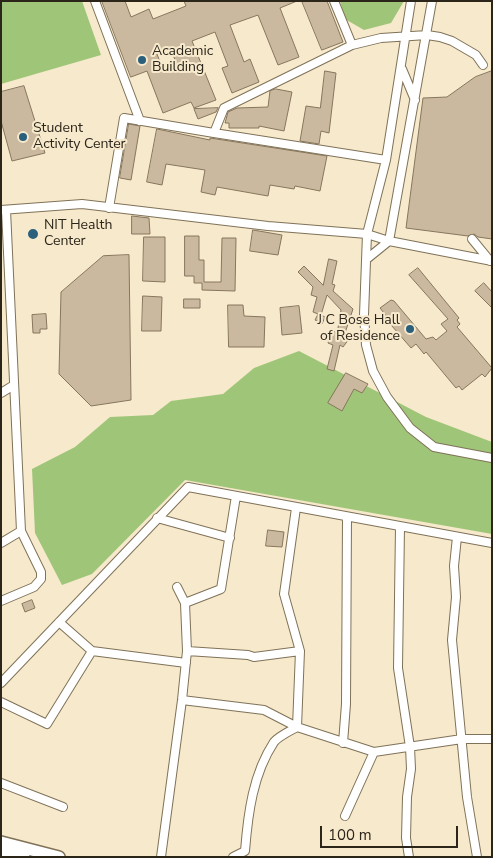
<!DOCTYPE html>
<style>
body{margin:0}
#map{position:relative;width:493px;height:858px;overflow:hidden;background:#f7e9cc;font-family:"Nunito Sans",sans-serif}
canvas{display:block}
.frame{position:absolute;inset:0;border:2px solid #2b251a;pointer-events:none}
.scale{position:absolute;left:320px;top:826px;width:138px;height:22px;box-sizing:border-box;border:2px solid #2b251a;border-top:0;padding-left:6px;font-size:15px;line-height:18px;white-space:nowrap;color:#2b251a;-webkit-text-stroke:4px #f7e9cc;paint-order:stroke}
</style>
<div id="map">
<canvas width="493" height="858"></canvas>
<div class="frame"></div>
<div class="scale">100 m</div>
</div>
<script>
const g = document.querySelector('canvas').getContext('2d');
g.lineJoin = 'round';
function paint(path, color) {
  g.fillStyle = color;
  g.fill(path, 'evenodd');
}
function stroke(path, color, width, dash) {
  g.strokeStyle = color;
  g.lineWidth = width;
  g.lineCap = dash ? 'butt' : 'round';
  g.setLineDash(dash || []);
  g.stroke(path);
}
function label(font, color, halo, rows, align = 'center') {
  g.font = font + ' "Nunito Sans",sans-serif';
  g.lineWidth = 4;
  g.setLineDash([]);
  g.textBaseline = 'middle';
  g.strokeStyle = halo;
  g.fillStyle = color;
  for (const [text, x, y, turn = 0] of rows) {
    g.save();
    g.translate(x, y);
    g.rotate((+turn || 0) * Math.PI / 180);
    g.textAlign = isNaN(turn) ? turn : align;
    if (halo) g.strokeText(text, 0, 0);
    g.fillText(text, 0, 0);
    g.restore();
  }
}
const green = new Path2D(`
 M1,1H82L101,55L1,84Z
 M340,1H404L391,23L364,30L345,19Z
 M299,351L426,417L492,442V534L185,480L92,574L62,585L35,533L32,469L75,447L110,417L153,415L171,401L223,394L254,368Z`);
const building = new Path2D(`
 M102,1H125L131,17L149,9L153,19L186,6L184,1H297L280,8L299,57L278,65L258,15L230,25L244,62L250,59L259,82L232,93L222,68L228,66L215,32L192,41L216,100L194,108L191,102L163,113L147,71L131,77ZM170,48L176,62L162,67L157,54Z
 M302,1H327L343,42L322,50Z
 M325,71L336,73L329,133L321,131L319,144L300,141L306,106L320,108Z
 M492,71V239L478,237L474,234L468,236L406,228L423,98L447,97L475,77Z
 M24,86L45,153L12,161L1,121V92Z
 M276,89L292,92L284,131L259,126V128H229V123H225L228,112L237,108L268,107L270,91Z
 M218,108L216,112L198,119L194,109Z
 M129,124L140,126L131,180L120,178Z
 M157,129L210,140V138L327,156L320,191L295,186L294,189L270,185L268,196L217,187L215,195L201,192L205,170L166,164L162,185L147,182Z
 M132,216L149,218L150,234H132Z
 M253,230L282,235L278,255L250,251Z
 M185,236H199V260H204V282H221L222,238H236L235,291L202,290V283H194V276H185Z
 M144,237H165V282L143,281Z
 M129,255L131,400L91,406L59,374L61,292L103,256Z
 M329,259L337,261L332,284L335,285L333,291L353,309L345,333L352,335L343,347L340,345L334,371L327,369L333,345L328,343L332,329L337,334L341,310L327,295L321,315L325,317L322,324L315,320L318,314L313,312L317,297L311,295L313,287L298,272L304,266L323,285Z
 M418,268L459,318L457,320L460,324L457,327L492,368L485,377L482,374L462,390L459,386L456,388L426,352L424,354L416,344L411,348L385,318L387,317L380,308L391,300L394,301L426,339L433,337L436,340L447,331L441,324L448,319L409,275Z
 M484,283L492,292V308L475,291Z
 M143,296L162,297L161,331H142Z
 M184,299H200V308H184Z
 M228,305H243L244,316L265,317L264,347H229Z
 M299,306L302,333L282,335L280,308Z
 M46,314L47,329H40V333H33L32,315Z
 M346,373L368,384L362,393L354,389L342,411L328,403Z
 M268,530L284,532L282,547L266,546Z
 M32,600L35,608L25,612L22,604Z`);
const street = new Path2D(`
 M95,1L140,121
 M334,1L352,45
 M411,1L386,160L367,234L364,315L366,345L373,371L387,397L410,428L434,447L492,458
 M402,69L415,100
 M214,133L386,160
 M109,208L124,118L214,133L224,108L352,45L381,38L427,35L440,37L452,41L476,55L483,65
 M1,210L82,204L268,226L367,234L389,241L492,261
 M472,239L490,261
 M368,258L389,241L432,1
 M1,393L14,385
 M157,518L230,538
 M400,527L398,668L410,747L411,769L407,797L406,838L409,857
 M457,537L454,566L456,597L452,640L467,797L477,857
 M1,543L21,531
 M1,601L34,587L41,579V572L21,531L6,210
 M185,603L221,589L236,496
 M59,622L92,651L186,663
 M187,651L248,655L254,657L300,651
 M1,683L188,487L492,543
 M182,700L264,710L297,727L374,752
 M1,702L47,724L92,651
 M343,743L346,704L347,517
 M1,783L63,807
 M345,816L374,752L462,739H492
 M161,857L182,700L187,651L185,603L177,587
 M233,857L245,851C248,813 253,774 274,742C279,736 290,731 297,727L300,651L284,594L296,508`);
const secondary = new Path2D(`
 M1,842L59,857
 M1,851L24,857`);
const markers = [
 [142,60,5,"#2a607c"],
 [23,137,5,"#2a607c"],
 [33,234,6,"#2a607c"],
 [410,329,5,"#2a607c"]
];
const poiNames = [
 ["Academic",152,52],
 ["Building",152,68],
 ["Student",33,129],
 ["Activity Center",33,145],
 ["NIT Health",44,226],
 ["Center",44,242],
 ["J C Bose Hall",400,321,"right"],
 ["of Residence",400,337,"right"]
];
paint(green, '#9fc678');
paint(building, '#cbb99f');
stroke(building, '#86765d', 1);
stroke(street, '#7f7258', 10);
stroke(secondary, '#7f7258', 14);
stroke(street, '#fff', 8);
stroke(secondary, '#fff', 11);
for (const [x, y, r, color] of markers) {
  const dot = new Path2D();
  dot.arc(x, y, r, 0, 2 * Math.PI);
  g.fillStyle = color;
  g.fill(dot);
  stroke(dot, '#f7e9cc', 2);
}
label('14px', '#2b251a', '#f7e9cc', poiNames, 'left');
</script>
